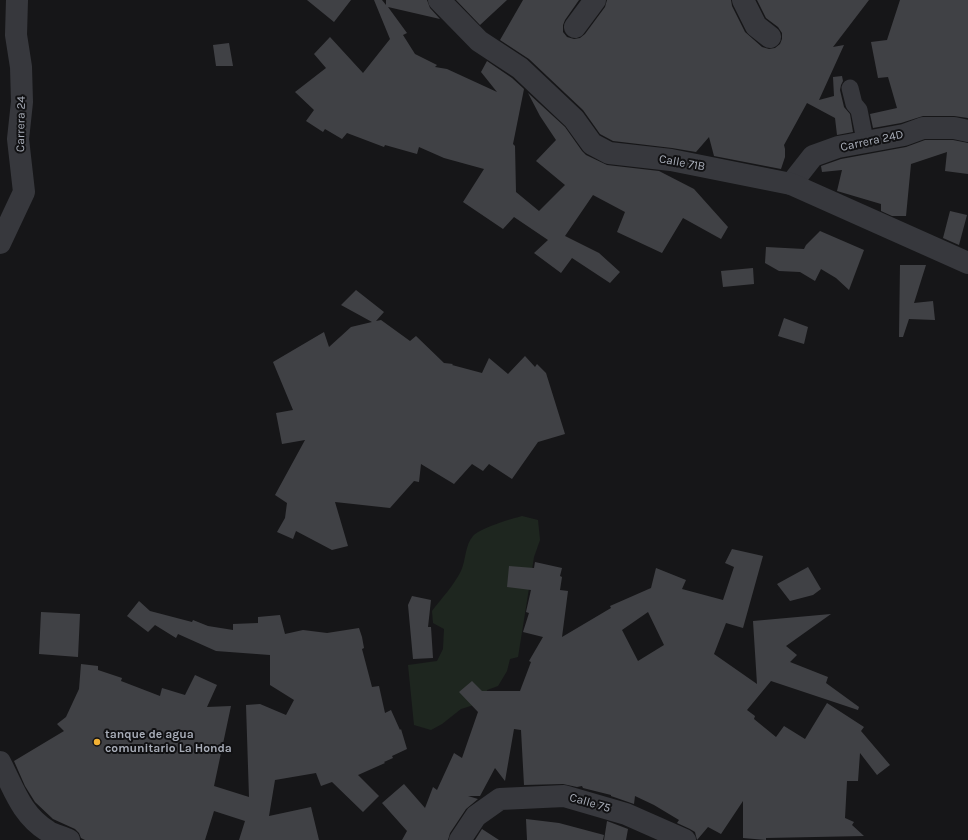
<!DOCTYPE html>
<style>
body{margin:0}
canvas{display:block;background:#161618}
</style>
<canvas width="968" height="840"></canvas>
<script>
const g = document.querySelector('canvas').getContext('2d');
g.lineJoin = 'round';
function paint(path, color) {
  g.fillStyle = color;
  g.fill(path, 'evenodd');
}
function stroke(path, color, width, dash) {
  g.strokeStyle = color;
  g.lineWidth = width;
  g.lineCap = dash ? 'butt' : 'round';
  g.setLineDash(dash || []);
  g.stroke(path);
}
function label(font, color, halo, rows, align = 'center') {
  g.font = font + ' Karla,sans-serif';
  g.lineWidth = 4;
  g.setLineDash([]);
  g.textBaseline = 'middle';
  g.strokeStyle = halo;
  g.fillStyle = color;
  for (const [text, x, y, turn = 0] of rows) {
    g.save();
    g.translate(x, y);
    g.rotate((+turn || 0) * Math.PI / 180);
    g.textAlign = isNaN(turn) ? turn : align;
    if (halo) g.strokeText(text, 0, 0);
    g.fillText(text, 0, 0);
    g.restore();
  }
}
const green = new Path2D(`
 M522,516L538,520L540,540L534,557L518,657L510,659L507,671L498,686L487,690L486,701L461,709L442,724L431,730L414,725L408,665L437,661L443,649L444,629L433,623L432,611C442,598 454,585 461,571C466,560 465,545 473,536C480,528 511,519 522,516Z`);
const building = new Path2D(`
 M307,0H351L334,22Z
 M374,0H382L386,5V0H427L430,8L440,19L388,7L407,33L403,35L415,54L437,65L435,67L447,69L497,92L481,72L487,61L512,78L524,89L513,144L515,146L516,192L539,211L565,185L536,161L556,140L540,116L528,93L565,127L582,151L586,155L607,165L659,171L694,189L728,227L721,239L683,218L662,253L617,232L625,212L593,195L565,236L599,253L620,272L610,283L572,258L561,273L534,253L548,240L514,217L503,229L463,202L484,169L444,158L419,147L417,154L385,145L384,147L347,133L342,139L325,129L323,132L306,121L314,110L295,92L326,68L314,54L330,37L363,73L390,39Z
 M456,0H507L480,25Z
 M523,0H579L565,20L563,25V32L567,37L574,39L580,38L585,34L605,7L607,0H731L732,6L745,32L762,47L769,49L775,48L780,44L782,39V33L778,27L766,18L757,0H869L833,47L844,45L819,100L834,96L833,77L842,76L843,81L841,85L840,90L844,107L850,114L853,132L837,135L835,118L807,103L784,145L785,149V157L781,169L714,156L709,137L696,152L672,148L613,141L600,134L583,110L529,59L500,40Z
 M900,0H968V118L954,116H923L901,123L873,128L870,114L897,108L888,77L878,78L871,42L887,40Z
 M229,43L233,66H216L213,45Z
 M925,140H953L968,143V174L945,171L947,152L911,164L906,216H892L881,211V204L837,191L842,170L822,172L821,166L841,159L906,147Z
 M950,211L967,215L959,245L943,238Z
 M820,231L864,250L849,290L836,278L821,269L815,281L800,272L779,271L765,263L766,247L804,249L806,245Z
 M900,265H926L914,303L933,301L935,320L909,319L903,337H899Z
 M753,268L754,284L723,287L721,271Z
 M356,290L384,312L376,321L381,320L410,341L416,336L444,363L453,364L452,365L482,373L489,358L508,374L525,356L535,367L537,364L546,373L565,434L538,442L512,479L489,464L483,471L472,464L454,484L421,464L419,482L414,481L390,508L335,502L348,546L332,550L296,531L293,539L277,532L285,518L287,503L275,495L305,440L282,444L276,413L293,410L273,362L324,332L329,347L351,327L372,322L341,305Z
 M784,318L808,327L804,344L778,336Z
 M732,549L763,556L743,628L726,623L714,654L757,684L753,621L831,614L786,646L797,655L790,662L828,677L826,683L859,707L858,710L771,681L747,710L755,716L754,719L776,737L784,726L805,739L827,703L864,727L861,731L890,765L877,775L860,753L858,781H847L845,818L854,822L852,825L864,836L766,838V840L743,838V801L721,834L708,827L697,840L695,832L690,829L677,823L679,820L654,805L635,796L634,804L611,796V795L583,788L582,786L577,787L563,784L524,785L521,730L514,729L505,781L495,768L480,796H468L478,799L466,809L450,833L448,840H402L407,831L382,803L404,784L425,808L433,787L437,790L454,753L462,758L478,712L459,692L472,681L482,691H520L531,662L529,661L543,637L523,632L529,613L526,612L531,590L507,587L509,566L534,568L535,562L562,568L560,576L562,577L560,590L568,591L562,637L611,608L610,606L651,588L656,568L686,580L682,589L723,600L734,567L725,563ZM648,612L664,645L638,661L622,630Z
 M808,567L821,589L813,595L790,601L777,584Z
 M412,596L431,600L428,627H431L433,658L413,659L408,605Z
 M139,601L150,611L192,622L193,620L208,626L233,630V624L258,623V617L280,615L285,634L303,630L327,633L359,628L362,637L364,648L362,649L372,687L379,686L385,713L391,710L400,730L401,729L407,749L392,756L393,758L384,762L385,763L358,775L379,796L363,812L332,782L321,786L316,773L275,780L269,816L311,807L319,840H239L245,821L214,811L205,840H85L81,838L79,833L75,829L53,819L35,802L25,786L14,761L64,731L57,724L66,717L79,689L81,664L98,666V670L122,678L121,681L160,696L162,688L185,695L195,675L217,685L207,707L231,706L214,786L249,797L246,705L260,704L286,715L294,700L270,685V655L216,651L178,634L176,638L155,625L148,632L127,616Z
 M41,612L80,614L78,657L39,654Z
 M526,819L559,823L604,835L603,840H527Z
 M607,821L628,829L626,840H604Z
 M482,829L499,840H475Z`);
const pedestrian = new Path2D(`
 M850,88L854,104L859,110L864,135L868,142`);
const minor = new Path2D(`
 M743,0L756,26L770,37
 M575,27L595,0
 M791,184L813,156L838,147L904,135L923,128H954L968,131`);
const tertiary = new Path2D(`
 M439,0L479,41L520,68L574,119L592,144L609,153L671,160L791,184L968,263
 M0,243L24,192L18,139L22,102L21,67L16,35L17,0
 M0,762C14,789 21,815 49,832C55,835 63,837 69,840
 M460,840L476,816L500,799L564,796L626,814L685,840`);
const markers = [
 [97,742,4,"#f2b134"]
];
const streetNames = [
 ["Carrera 24",21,124,-89],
 ["Carrera 24D",872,141,-12],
 ["Calle 71B",682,163,10],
 ["Calle 75",590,803,16]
];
const poiNames = [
 ["tanque de agua",105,735],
 ["comunitario La Honda",105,749]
];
paint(green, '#1e261f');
paint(building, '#404145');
stroke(pedestrian, '#37383d', 17);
stroke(minor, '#37383d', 22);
stroke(tertiary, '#37383d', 22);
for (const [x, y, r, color] of markers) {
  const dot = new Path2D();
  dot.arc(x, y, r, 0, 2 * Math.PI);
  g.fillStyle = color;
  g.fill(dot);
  stroke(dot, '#111113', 1.5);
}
label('12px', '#a8adb8', '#111113', streetNames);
label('bold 12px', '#a8adb8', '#111113', poiNames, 'left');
</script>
